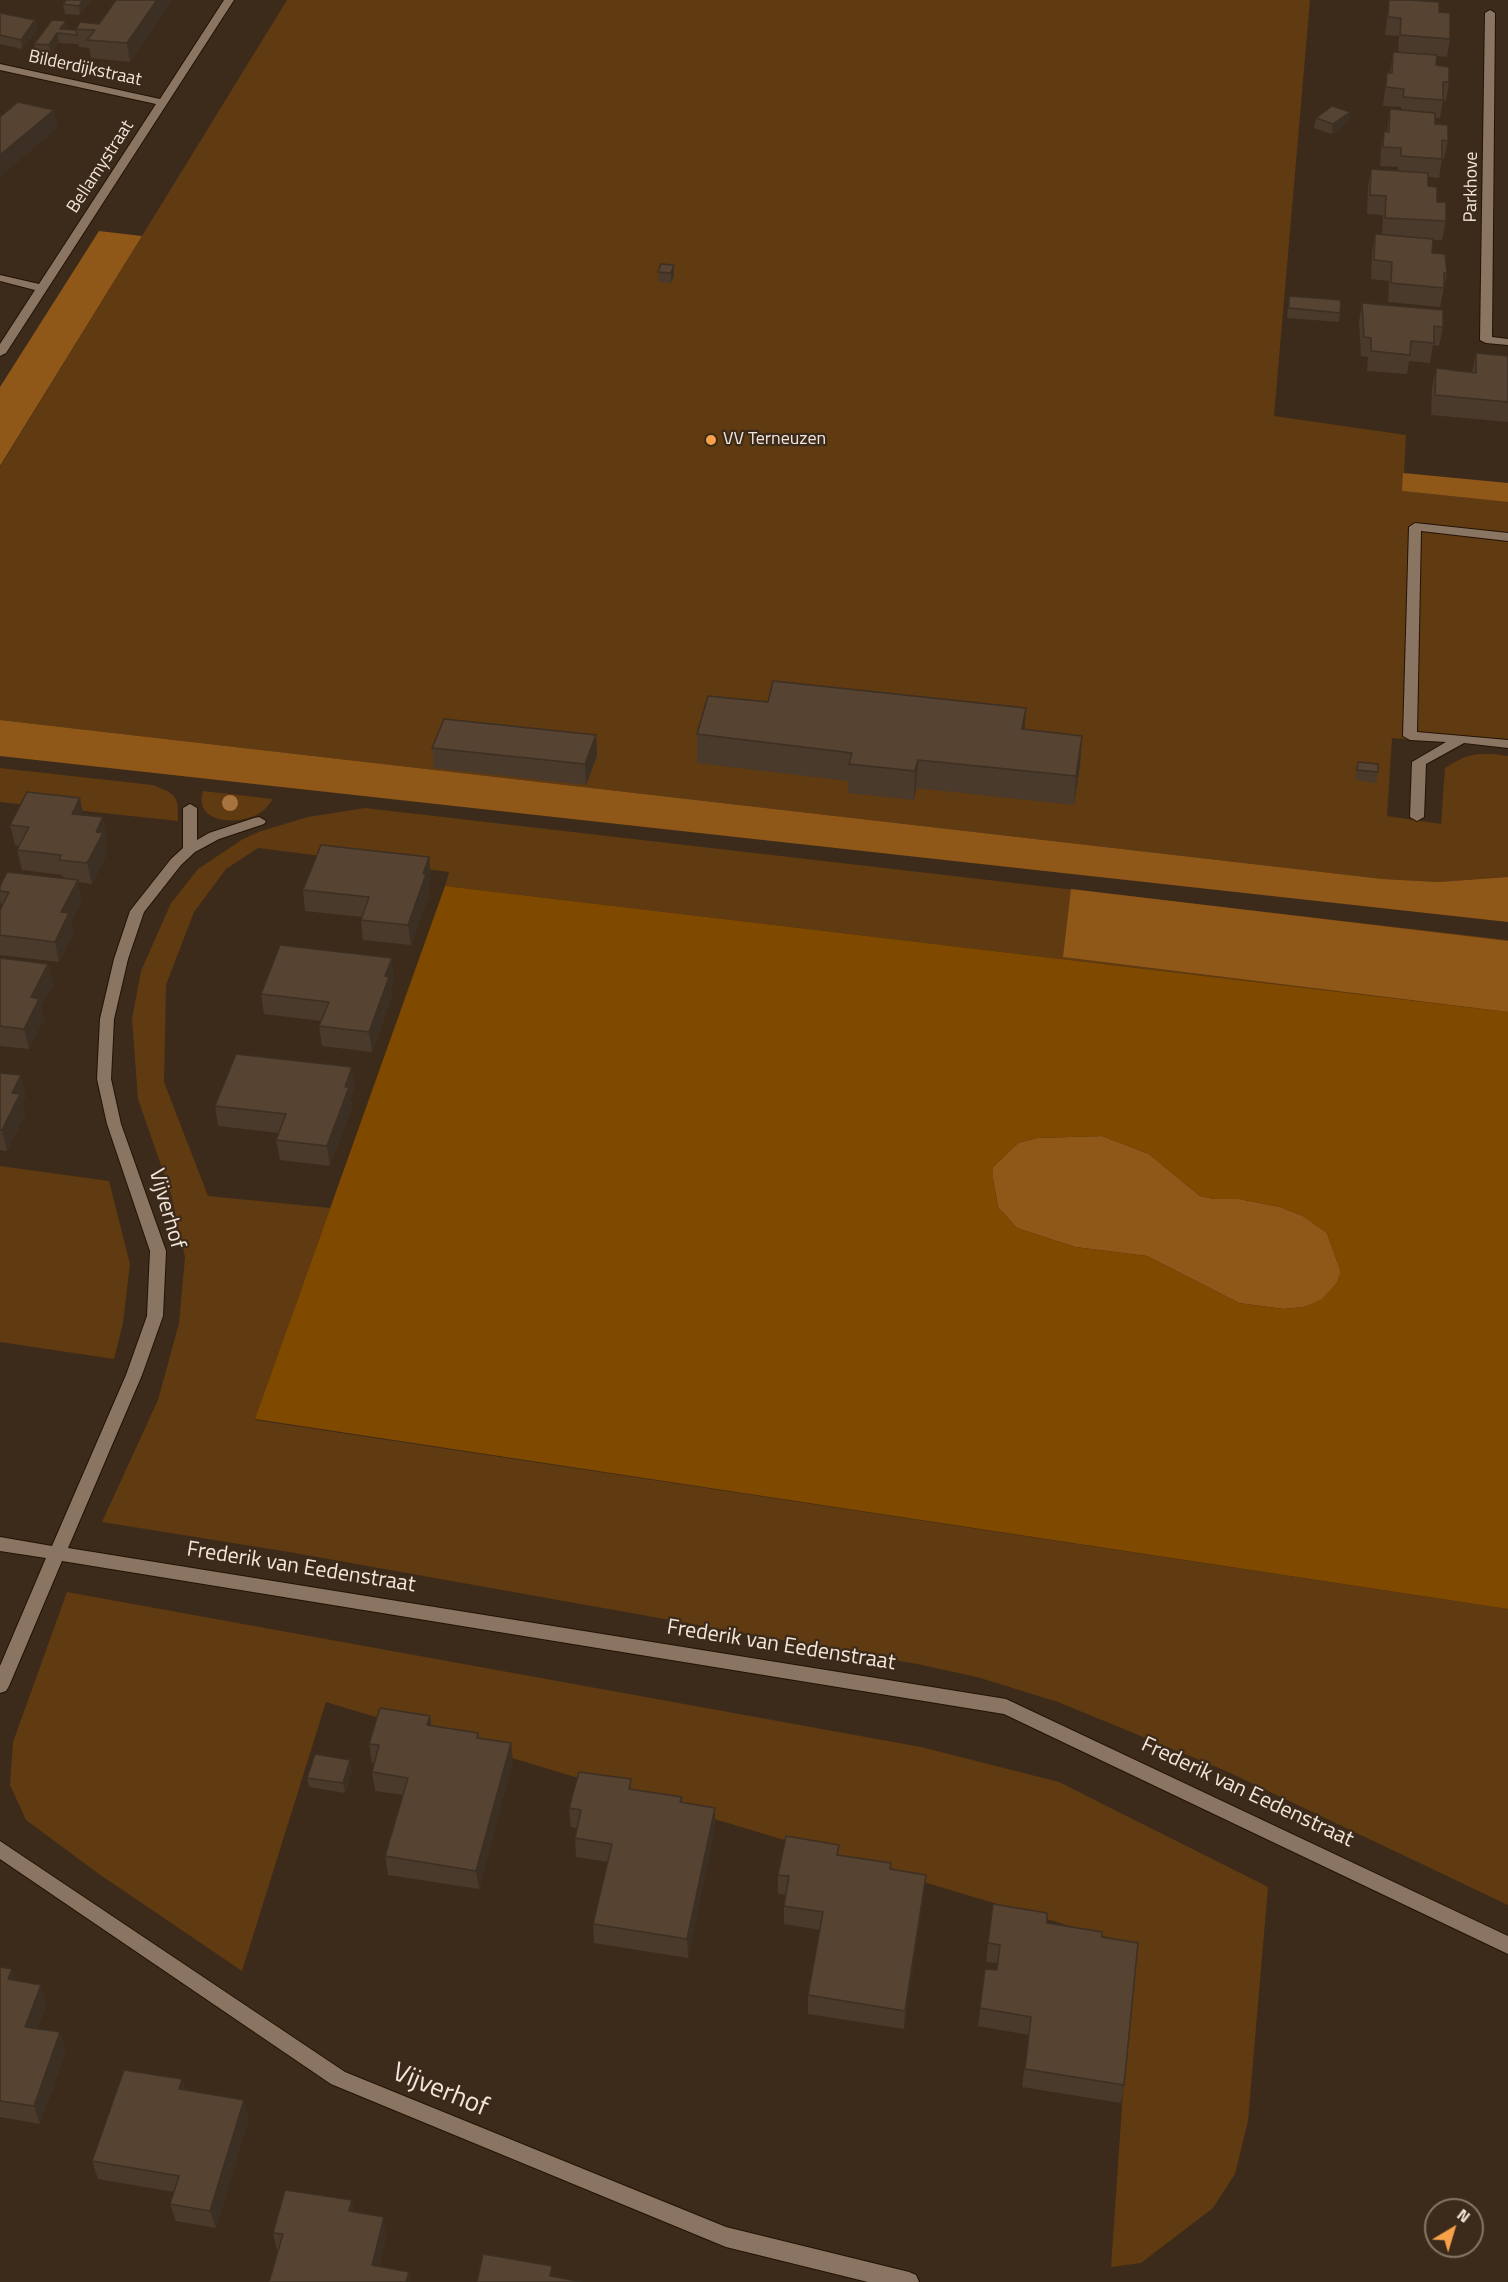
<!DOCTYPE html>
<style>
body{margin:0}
#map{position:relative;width:1508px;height:2282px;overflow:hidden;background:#3c2b1a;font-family:"Titillium Web",sans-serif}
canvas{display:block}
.north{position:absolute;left:1424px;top:2198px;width:60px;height:60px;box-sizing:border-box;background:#3c2b1a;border:2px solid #857668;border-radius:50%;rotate:38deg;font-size:16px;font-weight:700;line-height:24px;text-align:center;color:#f2e6dc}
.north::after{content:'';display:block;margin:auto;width:21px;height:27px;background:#f7a148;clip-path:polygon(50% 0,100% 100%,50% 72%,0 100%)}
</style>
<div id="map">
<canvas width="1508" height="2282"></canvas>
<div class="north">N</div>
</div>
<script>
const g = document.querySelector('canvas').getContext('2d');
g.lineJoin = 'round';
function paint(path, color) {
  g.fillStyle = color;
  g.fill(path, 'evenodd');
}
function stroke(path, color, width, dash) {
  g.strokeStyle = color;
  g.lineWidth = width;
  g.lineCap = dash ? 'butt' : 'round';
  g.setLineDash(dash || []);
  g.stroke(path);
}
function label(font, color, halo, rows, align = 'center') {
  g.font = font + ' "Titillium Web",sans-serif';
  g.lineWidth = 4.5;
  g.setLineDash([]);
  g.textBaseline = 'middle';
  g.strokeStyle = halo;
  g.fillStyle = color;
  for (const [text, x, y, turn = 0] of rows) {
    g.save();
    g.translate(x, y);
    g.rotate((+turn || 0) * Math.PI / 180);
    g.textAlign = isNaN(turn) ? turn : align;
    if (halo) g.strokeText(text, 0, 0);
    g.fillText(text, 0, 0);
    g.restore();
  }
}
const green = new Path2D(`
 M287,0H1310L1274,416L1406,435L1403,491L1508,502V748L1392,738L1387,816L1441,824L1445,768C1470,752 1480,752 1508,756V877L1438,882L1383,879L0,720V467Z
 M0,768L153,785C178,795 178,796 178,821L0,802Z
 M203,791L273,799C269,804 265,810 260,813C239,826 193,824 203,791Z
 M365,808L1508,940V1012L445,886L449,872L258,848L226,869L194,912L166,985L164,1082L208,1196L330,1208L255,1420L1508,1609V1905L1226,1771L1058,1702L977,1677L917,1664L289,1552L102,1522L158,1400L179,1323L185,1257L171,1194L138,1099L132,1019L141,971L171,903L198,869L243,839L261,831L308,817Z
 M0,1166L109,1181L130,1264L123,1323L114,1359L0,1342Z
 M67,1592L921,1747L1059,1782L1268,1887L1248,2121L1235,2174L1213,2208L1141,2263L1111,2267L1133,1945L326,1702L242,1971L99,1874L26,1820L10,1785L13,1742Z`);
const forest = new Path2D(`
 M99,231L142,236L0,466V387Z
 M1403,473L1508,483V502L1402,491Z
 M0,720L1383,879L1438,882L1508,877V922L0,756Z
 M1071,889L1508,941V1012L1063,957Z
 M1102,1136L1149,1154L1200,1196L1215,1199H1239L1280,1207L1303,1216L1327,1233L1341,1272L1337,1283L1322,1300L1304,1307L1283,1309L1239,1303L1147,1256L1075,1247L1017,1228L998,1207L993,1179V1167L1018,1143L1037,1138Z`);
const water = new Path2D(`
 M445,886L1508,1012V1609L255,1419ZM1102,1136L1149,1154L1200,1196L1215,1199H1239L1280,1207L1303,1216L1327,1233L1341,1272L1337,1283L1322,1299L1304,1307L1283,1309L1239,1303L1147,1256L1075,1247L1017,1228L998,1207L993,1179V1167L1018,1143L1037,1138Z`);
const service = new Path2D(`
 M1415,523L1508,533V541L1421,531L1417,732L1508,740V748L1464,743L1426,764L1424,817L1417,821L1410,817L1412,762L1446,742L1410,740L1403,736L1409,527Z`);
const minor = new Path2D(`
 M224,0H234L6,353L0,356V344L35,290L0,281V275L39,284L156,104L0,70V64L160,99Z
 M1490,10L1495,13L1492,337L1508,339V345L1486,343L1480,340L1485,13Z
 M190,804L197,808V840L209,833L254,818L259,817L266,821L264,824L219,839L195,852L181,865L144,912L128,959L114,1019L111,1079L121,1124L166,1251L163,1316L142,1375L68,1548L1006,1699L1508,1936V1954L1004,1714L62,1561L9,1686L6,1691L0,1693V1666L46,1558L0,1551V1537L52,1546L126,1375L147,1316L150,1251L107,1124L97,1079L100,1019L114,959L130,911L171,859L183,848V808Z
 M0,1841L345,2072L726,2227L909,2272L916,2275L919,2282H868L726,2247L331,2084L0,1859Z`);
const trees = [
 [230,803]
];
const wall = new Path2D(`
 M91,0L80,15L65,14L63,4Z
 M172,0L130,62L91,58L89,48L79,47L78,44L59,43L51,54L36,53L34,44L67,29L76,30V29L99,24Z
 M1389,0L1450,39L1447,57L1437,56L1436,65L1449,82L1446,101L1443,100L1440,118H1435V124L1448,141L1444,159H1442L1439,178L1428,177V186L1437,202L1446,221L1442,240H1433L1432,253L1447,273L1440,307L1388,302L1389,281L1371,279L1372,253L1375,234H1382L1383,215L1367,214L1368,187L1371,169L1398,171V167L1380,166L1381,150L1384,131L1387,132L1390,109L1401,110V107L1383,106L1387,73H1390L1393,52H1398L1399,36L1385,35Z
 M0,13L35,20L37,30L22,49L0,44Z
 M1316,118L1349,122L1332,134L1314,128Z
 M661,264L674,275L671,283L659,282L658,272Z
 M1289,296L1340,313L1339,322L1287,318Z
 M1362,303L1443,327L1439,346L1433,345L1430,363L1409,361L1407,374L1367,371L1368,357L1361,356L1359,322Z
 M1476,353L1508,356V422L1431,415L1432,388L1436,368L1472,373Z
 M768,702L1026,708L1024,730L1082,736L1080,765L1074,805L916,788L914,800L848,793V781L697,763V734Z
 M596,735L597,755L586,785L434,768L432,748Z
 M1358,762L1378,772L1376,783L1356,780V772Z
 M84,815L107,837L105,843L107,854L92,884L78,882L82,901L71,922L74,934L59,962L0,955V910L2,907L0,900V886L63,879L62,875L22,870L17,850L19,846L15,845L10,825Z
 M431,877L428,886L429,895L411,945L363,940L361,920L362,917L305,911L303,890Z
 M0,958L48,964L53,984L41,1007L44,1019L29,1049L0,1046Z
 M394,978L391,989L392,997L372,1052L322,1046L319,1026L321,1021L264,1014L261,994Z
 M352,1067L355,1087L351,1099L352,1107L330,1166L280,1160L276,1140L279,1133L218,1126L215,1106Z
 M0,1068V1073L26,1096L22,1103L25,1115L7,1151L0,1150Z
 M430,1716L431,1726L478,1733L479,1738L513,1762L479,1889L388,1875L385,1856L403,1795L375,1791L372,1772L374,1763H372L369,1744Z
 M352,1770L345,1793L309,1787L307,1778Z
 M631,1779V1790L682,1797V1803L715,1827L688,1958L594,1943L593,1924L608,1862L576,1857L575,1838L577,1828L571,1827L569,1808Z
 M838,1855L891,1869L924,1894L904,2029L808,2014V1995L820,1930L784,1924V1906L786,1895L778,1894V1875Z
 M1047,1923L1102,1937L1124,2085L1121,2103L1022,2087L1029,2035L978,2026L985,1969L997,1970L998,1963L986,1962L988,1943Z
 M0,1967L47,2003L37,2029L66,2050L40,2124L0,2117Z
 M182,2079L186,2091L249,2118L216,2228L176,2221L170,2204L174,2192L98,2179L92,2161Z
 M355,2212L387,2234L379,2266L409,2272L411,2282H269L278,2250H277L273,2233Z`);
const shadedWall = new Path2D(`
 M83,0H91L80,15L79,6Z
 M157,0H172L130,62L127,43Z
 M35,20L37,30L22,49L21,40Z
 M66,21L68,31L60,29Z
 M57,33L59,43L51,54L49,45Z
 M54,110L58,128L0,177V155Z
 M1350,112L1349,122L1332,134L1333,124Z
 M674,265V275L671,283V273Z
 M1026,708L1024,736L1022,729Z
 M596,735L597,755L586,785L585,764Z
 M1082,736L1080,765L1074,805L1076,776Z
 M918,760L916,788L914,800L915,771Z
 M80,798L84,818L72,814Z
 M103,817L107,837L105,843L107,854L92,884L87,863L96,832Z
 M429,857L431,877L428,886L429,895L411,945L408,925L423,874Z
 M78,880L82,901L71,922L74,934L59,962L55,942L61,912Z
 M392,958L394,978L391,989L392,997L372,1052L369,1032L385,976Z
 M48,964L53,984L41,1007L44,1019L29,1049L24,1029L31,997Z
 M352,1067L355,1087L351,1099L352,1107L330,1166L327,1146L345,1087Z
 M21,1075L26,1096L22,1103L25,1115L7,1151L2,1130L12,1093Z
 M430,1716L432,1735L427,1725Z
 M511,1743L513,1762L479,1889L476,1871Z
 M350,1760L352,1770L345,1793L343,1783Z
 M715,1808V1827L688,1958L687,1939Z
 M926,1875L924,1894L904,2029L905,2011Z
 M12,1969L19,1988L8,1979Z
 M41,1985L47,2003L32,2045L25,2027Z
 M60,2032L66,2050L40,2124L34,2106Z
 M182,2079L187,2097L179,2089Z
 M244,2100L249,2118L216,2228L210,2211Z
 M352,2200L356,2217L349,2211Z
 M384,2217L387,2234L375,2282L372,2265Z
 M552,2266L554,2282L550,2276Z
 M409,2272L411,2282H406Z`);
const building = new Path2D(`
 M66,0H83L79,6L63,4Z
 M116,0H157L127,43L87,40L95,30L76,29L80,22L99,24Z
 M1389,0H1409L1439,2V12L1450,13V39L1400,35L1401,18L1388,17Z
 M0,13L35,20L21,40L0,35Z
 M52,20L66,21L60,29L76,30L77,35L57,33L49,45L34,44Z
 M1393,52L1437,55L1436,65L1449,67V82H1443V100L1403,97L1404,89L1386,87L1387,73H1392Z
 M18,102L54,110L0,155V117Z
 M1332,106L1350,112L1333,124L1316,118Z
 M1390,109L1435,113V124L1448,125V141L1442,140V159L1401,156V148L1383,147L1384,131L1389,132Z
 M1371,169L1428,173V186L1437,187V202H1446V221L1385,218L1386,196L1370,195Z
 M1375,234L1433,239L1432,253L1445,254L1447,273H1444V288L1391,283L1392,262L1374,260Z
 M661,264L674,265L671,273L658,272Z
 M1289,296L1341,300L1340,313L1289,308Z
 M1362,303L1443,310V327L1434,326V343L1411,341L1410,355L1371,351V338L1364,337Z
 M1476,353L1508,356V402L1435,395L1436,368L1476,373Z
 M773,681L1026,708L1022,729L1082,736L1076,776L918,760L915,771L849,764L852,753L697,734L708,696L768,702Z
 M444,719L596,735L585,764L432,748Z
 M1358,762L1378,764V772L1357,770Z
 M27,792L80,798L72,814L103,817L96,832L103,833L87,863L59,860L61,855L17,850L29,827L10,825Z
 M321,845L429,857L423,874H426L408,925L361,920L369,897L303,890Z
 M7,872L78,880L61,912L69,913L55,942L0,935V910L9,892L0,891V886Z
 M280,945L392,958L385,976L389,977L369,1032L319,1026L329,1002L261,994Z
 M0,958L48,964L31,997L39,999L24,1029L0,1026Z
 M236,1054L352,1067L345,1087H349L327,1146L276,1140L286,1114L215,1106Z
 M0,1073L21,1075L12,1093L20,1094L2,1130H0Z
 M380,1708L430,1716L427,1725L478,1733L477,1738L511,1743L476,1871L385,1856L408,1778L372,1772L379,1745L369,1744Z
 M315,1754L350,1760L343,1783L307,1778Z
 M579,1772L631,1779L629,1789L682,1797L680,1802L715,1808L687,1939L593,1924L612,1844L575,1838L581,1810L569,1808Z
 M786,1836L839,1845L837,1855L891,1863L890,1869L926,1875L905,2011L808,1995L823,1912L784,1906L789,1876L778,1875Z
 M993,1904L1047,1913V1923L1102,1932V1937L1138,1943L1124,2085L1025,2069L1031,2017L980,2008L985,1969L997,1970L1000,1945L988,1943Z
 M0,1967L12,1969L8,1979L41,1985L25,2027L60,2032L34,2106L0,2101Z
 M124,2070L182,2079L179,2089L244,2100L210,2211L170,2204L179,2176L92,2161Z
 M285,2190L352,2200L349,2211L384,2217L372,2265L409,2272L406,2282H269L283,2234L273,2233Z
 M483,2254L552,2266L550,2276L583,2282H477Z`);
const markers = [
 [711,440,6,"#f7a148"]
];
const farStreetnames = [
 ["Bilderdijkstraat",85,69,12],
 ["Bellamystraat",101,167,-57],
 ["Parkhove",1472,187,-89]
];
const farPoinames = [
 ["VV Terneuzen",723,440]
];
const streetNames = [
 ["Vijverhof",166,1209,74],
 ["Frederik van Eedenstraat",301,1568,9],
 ["Frederik van Eedenstraat",781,1646,9],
 ["Frederik van Eedenstraat",1247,1793,25]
];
const nearStreetnames = [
 ["Vijverhof",440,2091,22]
];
paint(green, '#603a11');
paint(forest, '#8f5718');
paint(water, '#7f4900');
stroke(service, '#231304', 2);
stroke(minor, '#231304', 2);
paint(service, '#8a7562');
paint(minor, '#8a7562');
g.fillStyle = '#a7733f';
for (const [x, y] of trees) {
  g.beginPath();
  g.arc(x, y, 8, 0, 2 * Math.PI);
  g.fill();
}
paint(wall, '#4a3a2b');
paint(shadedWall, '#3c2f23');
paint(building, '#564332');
stroke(building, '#3c2f23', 1.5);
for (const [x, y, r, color] of markers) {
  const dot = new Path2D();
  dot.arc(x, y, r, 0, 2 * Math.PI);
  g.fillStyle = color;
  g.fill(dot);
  stroke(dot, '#3c2b1a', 2);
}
label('18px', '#f2e6dc', '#3c2b1a', farStreetnames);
label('18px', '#f2e6dc', '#3c2b1a', farPoinames, 'left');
label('22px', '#f2e6dc', '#3c2b1a', streetNames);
label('27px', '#f2e6dc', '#3c2b1a', nearStreetnames);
</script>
